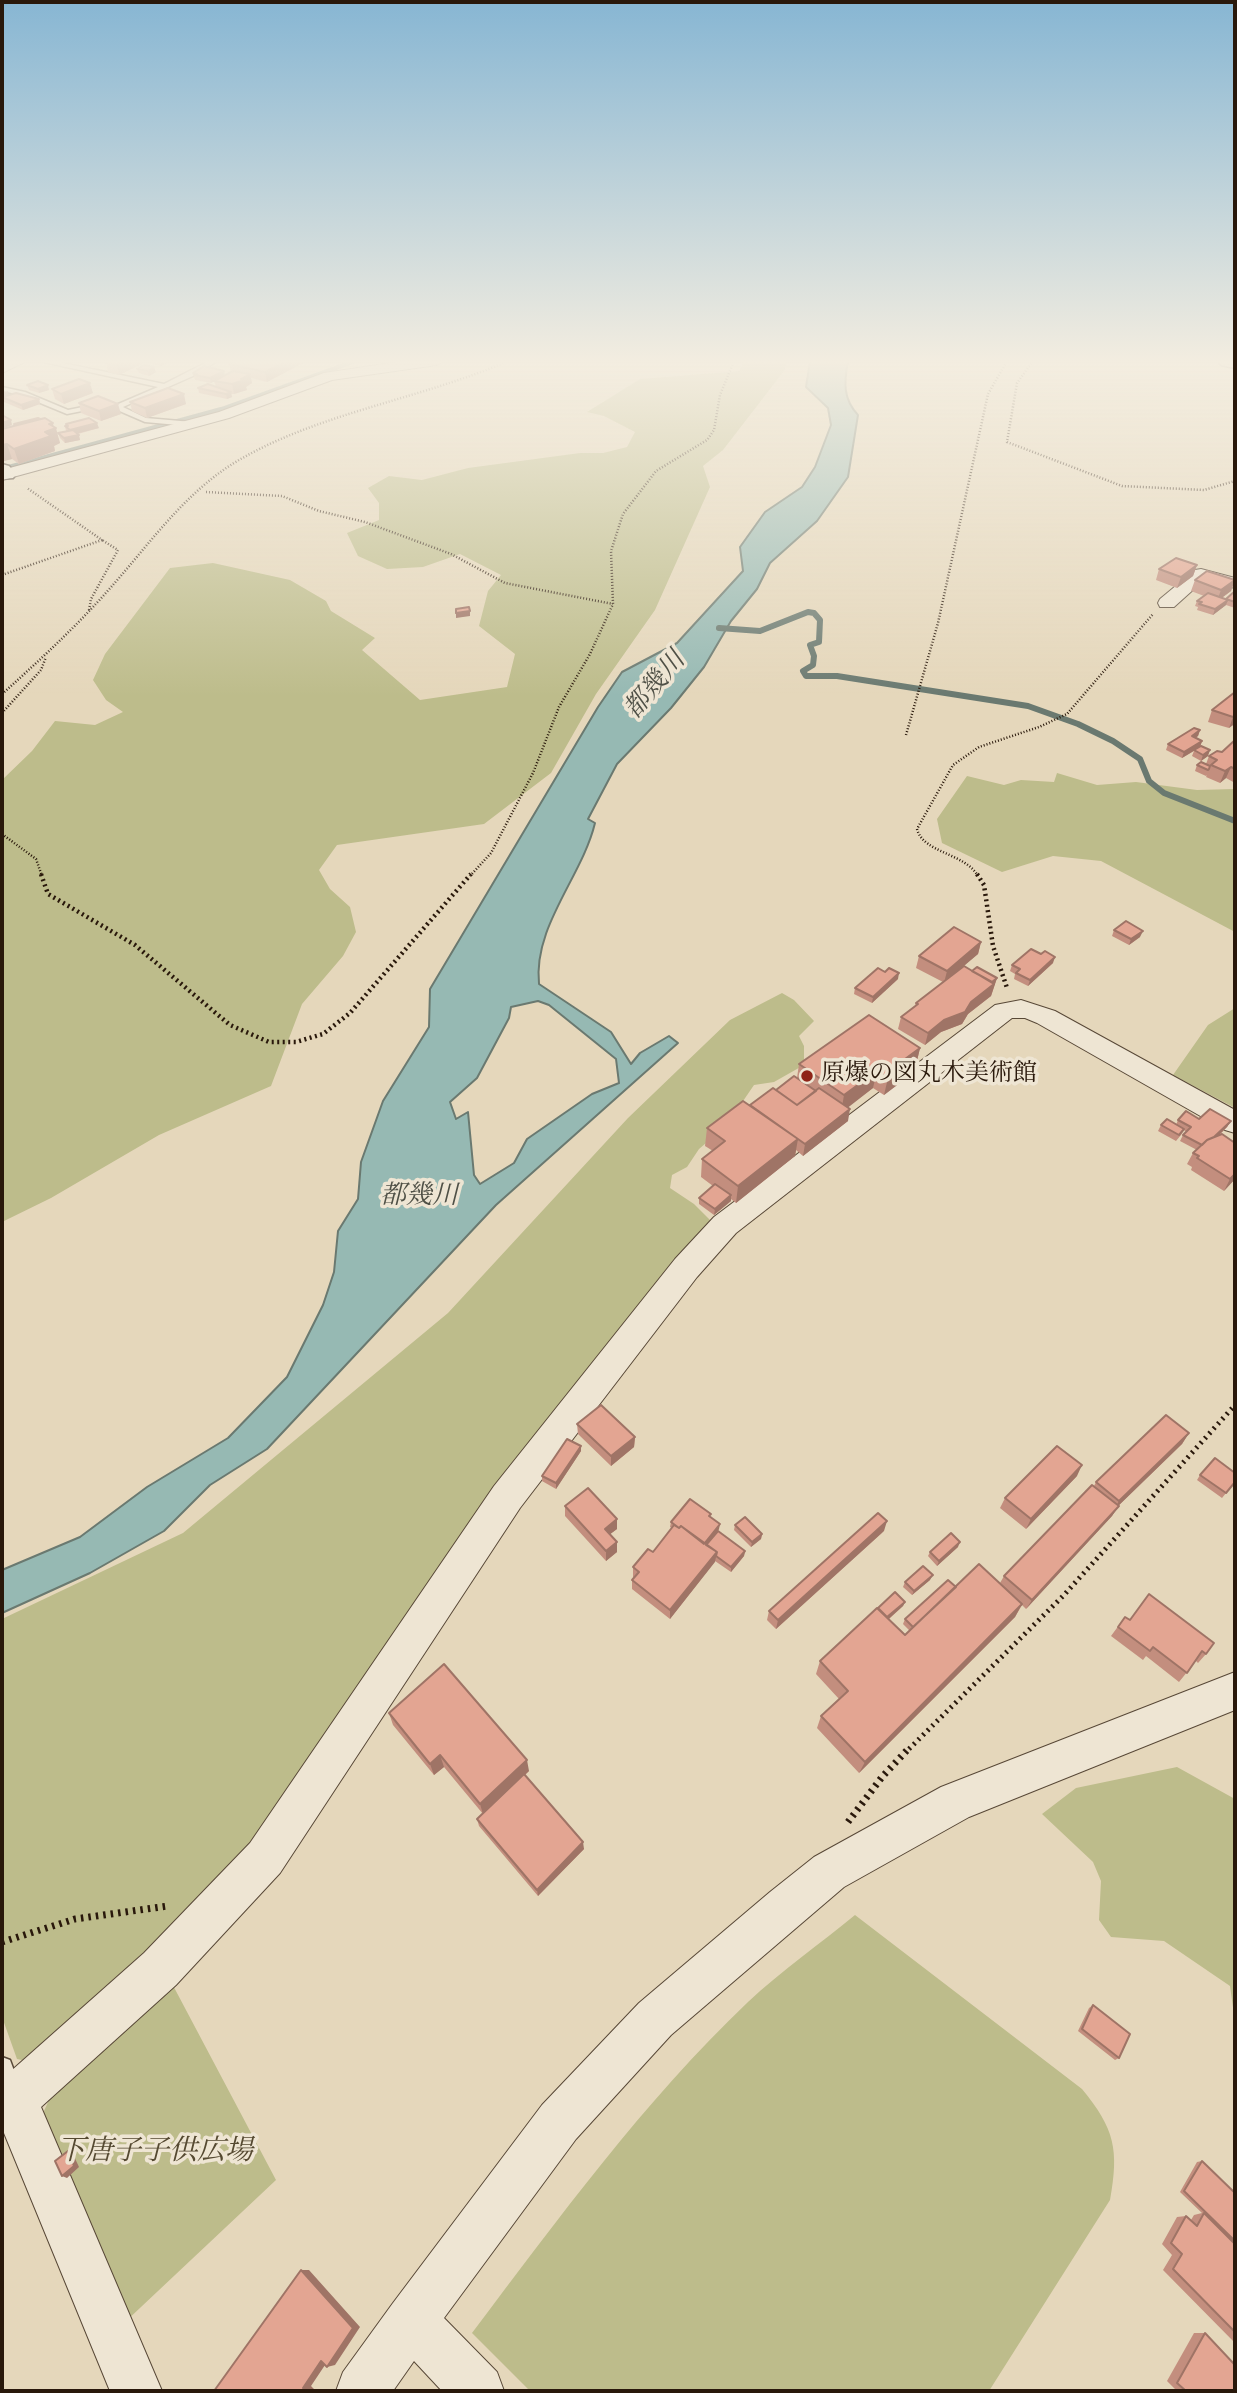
<!DOCTYPE html>
<meta charset="utf-8">
<style>
body{margin:0}
#map{position:relative;width:1237px;height:2393px;overflow:hidden;background:#e5d7bb;font-family:"Sorts Mill Goudy",serif}
canvas{display:block}
.frame{position:absolute;inset:0;border:4px solid #29180b;pointer-events:none}
</style>
<div id="map">
<canvas width="1237" height="2393"></canvas>
<div class="frame"></div>
</div>
<script>
const g = document.querySelector('canvas').getContext('2d');
g.lineJoin = 'round';
function paint(path, color) {
  g.fillStyle = color;
  g.fill(path, 'evenodd');
}
function stroke(path, color, width, dash) {
  g.strokeStyle = color;
  g.lineWidth = width;
  g.lineCap = dash ? 'butt' : 'round';
  g.setLineDash(dash || []);
  g.stroke(path);
}
function label(font, color, halo, rows, align = 'center') {
  g.font = font + ' "Sorts Mill Goudy","Noto Serif JP",serif';
  g.lineWidth = 7;
  g.setLineDash([]);
  g.textBaseline = 'middle';
  g.strokeStyle = halo;
  g.fillStyle = color;
  for (const [text, x, y, turn = 0] of rows) {
    g.save();
    g.translate(x, y);
    g.rotate((+turn || 0) * Math.PI / 180);
    g.textAlign = isNaN(turn) ? turn : align;
    if (halo) g.strokeText(text, 0, 0);
    g.fillText(text, 0, 0);
    g.restore();
  }
}
const green = new Path2D(`
 M744,361H788L784,371L723,450L703,466L710,487L655,610L596,694L551,773L484,824L337,845L319,870L330,889L350,907L356,932L343,956L302,1004L271,1086L159,1135L51,1198L2,1222V780L32,751L55,721L95,725L123,712L106,700L93,680L105,654L170,568L213,563L290,580L326,601L331,611L375,638L362,650L420,700L507,687L515,654L479,626L488,591L501,575L460,554L423,567L387,569L358,556L347,533L379,520V503L368,488L389,476L422,480L468,468L580,453H603L627,447L635,432L604,416L587,412L640,379L739,371Z
 M1057,773L1097,785L1136,782L1197,790L1235,789V932L1101,861L1053,856L1002,872L942,843L937,819L967,776L1004,785L1021,780L1054,782Z
 M782,993L794,1000L814,1021L799,1036L804,1046V1065L774,1082L754,1085L726,1126L699,1149L687,1167L672,1175L670,1188L694,1204L711,1221L351,1753L42,2064L17,2059L2,2017V1619L183,1533L448,1313L628,1118L730,1020Z
 M1235,1008V1108L1173,1075L1208,1025Z
 M1177,1767L1235,1799V2022L1230,1986L1164,1941L1111,1937L1099,1920L1101,1881L1093,1862L1042,1814L1076,1788Z
 M855,1915L1082,2089C1115,2129 1119,2150 1110,2200L989,2391H530L472,2333C559,2218 643,2102 748,2002C781,1971 820,1944 855,1915Z
 M168,1976L276,2180L124,2323L45,2135L44,2111L53,2091Z`);
const water = new Path2D(`
 M810,361H848C844,383 843,399 858,415L848,477L817,521L770,563L757,589L731,621L704,667L671,708L617,764L588,819L595,823C582,877 533,926 539,984L611,1032L631,1064L640,1053L669,1036L678,1043L496,1205L267,1449L210,1485L164,1531L90,1573L2,1613V1570L80,1537L147,1487L228,1438L287,1377L323,1305L334,1272L338,1231L358,1199L361,1162L383,1101L429,1027L430,989L598,707L622,672L677,643L743,571L740,547L765,512L802,487L815,467L831,425L828,408L806,387ZM538,1001L549,1005L616,1059L619,1083L592,1094L527,1139L514,1163L480,1184L474,1175L468,1112L456,1119L450,1102L477,1078L509,1018L511,1007Z`);
const streamFar1 = new Path2D(`
 M2,469L222,409L355,361`);
const stream = new Path2D(`
 M719,628L760,631L808,612L814,613L820,620L819,642L810,645L814,656L813,665L803,671L806,676H837L1028,706L1078,724L1113,741L1140,759L1149,781L1164,793L1235,821`);
const pathFar3 = new Path2D(`
 M1033,361L1017,383L1007,442L1122,486L1204,490L1235,481
 M206,492L282,496L319,511L365,522L451,554L505,583L613,604
 M2,575L102,540L27,488
 M89,610L91,599L118,550L102,540
 M2,694C40,660 78,625 112,586C151,542 187,490 239,460C322,412 421,399 508,361
 M2,713L41,670L46,657
 M906,735L938,623L988,394L1007,361
 M2,834L36,859L42,876
 M470,876L491,853L533,773L559,707L590,654L613,604L611,551L623,514L656,471L707,440L714,430L720,395L734,361
 M978,876C965,853 923,853 917,829L953,765L979,747L1039,727L1067,714L1153,614`);
const pathFar2 = new Path2D(`
 M41,874L48,894L135,945L230,1025L269,1042H296L323,1034L350,1013L471,874
 M977,874L984,885L993,946L1007,988`);
const pathFar1 = new Path2D(`
 M909,1749L1064,1595L1235,1405`);
const path = new Path2D(`
 M848,1822L882,1777L910,1747
 M2,1942L75,1919L168,1906`);
const lane = new Path2D(`
 M39,361H53L164,384L209,361H217L193,376L123,407L146,418L192,422L189,426L145,422L115,409L102,407L67,414L21,395L2,391V387L25,392L68,410L102,403L116,405L158,387Z
 M2,2057L10,2060L22,2092L19,2100L11,2103L3,2100L2,2096Z`);
const street = new Path2D(`
 M8,361H27L2,373V364Z
 M404,361H444L437,365L332,380L229,418L2,480V470L219,412L324,373Z
 M1201,569L1235,578V588L1204,580L1174,607H1160L1158,603L1160,599L1195,570Z
 M1021,1000L1055,1011L1235,1110V1133L1225,1130L1037,1023L1025,1018H1012L736,1233L697,1277L520,1508L280,1873L176,1985L41,2107L162,2391H110L4,2133H2V2079L144,1953L250,1843L494,1486L675,1259L714,1217L995,1005Z
 M1235,1672V1710L969,1817L844,1887L671,2035L576,2139L444,2318L497,2372L504,2391H442L414,2361L393,2391H336L343,2372L393,2303L542,2105L639,2003L770,1892L814,1857L941,1787Z`);
const secondary = new Path2D(`
 M1218,361H1235V368L1221,365Z
 M2,464L9,466L16,474L13,478L2,479Z`);
const wall = new Path2D(`
 M107,361H148L119,375L108,372L106,363Z
 M151,361L168,362L161,366L152,364Z
 M235,361H307L267,382L251,378L252,383L246,387L247,390L234,394H231L232,397L227,399L199,393L198,388L216,387L214,381L211,383L195,380L193,373L225,375L231,372L229,364Z
 M137,369L156,372L149,376L139,373Z
 M27,385L49,390L39,393L29,390Z
 M2,389L9,395L39,399L40,404L23,410L4,402L3,398L2,399Z
 M52,389L93,393L64,404L55,399Z
 M130,402L186,404L147,418L132,411Z
 M79,403L121,414L101,421L81,413Z
 M14,424L54,427L60,443L54,446L55,451L19,464L12,459L4,461L2,460V429L15,425Z
 M66,424L99,428L78,434L80,440L65,443L60,438L58,433L66,431L65,426H66Z
 M1197,565L1193,576L1177,588L1156,580L1159,569Z
 M1195,580H1235L1231,591L1222,598L1225,599L1235,591V608L1226,605L1213,615L1197,610L1198,607L1195,606L1197,601L1204,596L1191,591Z
 M1235,692V726L1233,725L1229,728L1208,722L1212,710Z
 M1200,730L1198,736L1195,738L1202,741L1200,747L1208,756L1201,761L1192,756L1194,751L1182,758L1166,750L1168,744Z
 M1235,741V783L1226,778L1220,783L1206,777L1207,775L1206,776L1195,771L1197,765L1206,764L1209,756L1222,752Z
 M1114,930L1140,937L1129,945L1112,936Z
 M981,942L978,954L957,971H972L997,978L991,996L968,1014L962,1024L941,1032L925,1045L898,1029L901,1017L915,1006L916,1003L943,982L916,968L919,956Z
 M1041,954L1053,963L1028,986L1014,979L1015,974L1010,971L1012,965Z
 M898,979L872,1003L854,994L855,988Z
 M920,1048L916,1065L906,1072L905,1079L884,1095L873,1088L847,1107L848,1121L803,1156L796,1150L795,1156L736,1203L731,1199V1201L714,1215L699,1204V1198L713,1186L701,1177L702,1159L713,1151L705,1146L707,1128L750,1106L797,1078L799,1064Z
 M1199,1119L1231,1121L1227,1127L1219,1135L1235,1143V1179L1224,1191L1191,1170L1192,1167L1187,1164L1193,1153L1197,1150L1180,1141L1183,1135L1186,1132L1184,1130L1181,1135L1176,1141L1158,1131L1161,1125H1176L1178,1120Z
 M577,1424L635,1437L634,1447L611,1466L578,1434Z
 M1189,1433L1182,1444L1118,1506L1112,1516L1026,1609L1022,1605L1015,1617L859,1773L817,1728L821,1716L839,1699L816,1674L820,1661L905,1602L903,1606L889,1619L905,1635L910,1631L903,1624L905,1619L956,1587L1000,1583L1004,1576L1094,1486L1096,1482Z
 M581,1446V1451L556,1489L542,1481V1476Z
 M1200,1475L1235,1482L1222,1498L1197,1480Z
 M1077,1476L1026,1529L1000,1508L1005,1498Z
 M565,1506L617,1529L610,1534L617,1552L606,1561L565,1516Z
 M710,1518L719,1529L718,1531L745,1551L744,1556L731,1572L715,1561L670,1619L632,1589V1580L634,1578L633,1577V1567L653,1552L672,1528L670,1527L671,1522Z
 M735,1525L762,1534L761,1539L751,1547L734,1530Z
 M884,1531L776,1629L767,1620L769,1611Z
 M958,1547L937,1566L928,1556L930,1552Z
 M930,1580L912,1595L903,1587L905,1582Z
 M1149,1594L1206,1654L1198,1663L1196,1661L1179,1682L1146,1656L1143,1660L1111,1636L1125,1617L1130,1620Z
 M389,1713L529,1771L525,1775L584,1849L538,1896L479,1826L477,1819L483,1814L444,1767L434,1775L393,1725Z
 M1093,2005L1119,2058L1115,2060L1078,2031L1089,2008Z
 M1202,2161L1235,2193V2343L1163,2270L1172,2255L1162,2244L1177,2217L1186,2216L1191,2220L1194,2215L1202,2213L1180,2192L1197,2162Z
 M1194,2333H1205L1235,2391H1177L1167,2381Z`);
const shadedWall = new Path2D(`
 M125,361H148L119,375L117,365Z
 M160,361H168V362L161,366Z
 M287,361H307L267,382L265,372Z
 M154,367L156,372L149,376L148,371Z
 M224,371L225,376L211,383L210,378Z
 M250,374L252,383L246,387L247,390L234,394L232,384Z
 M90,383L93,393L64,404L61,394Z
 M48,385L49,390L39,393L38,389Z
 M8,391L9,396L2,399V393Z
 M231,392L232,397L227,399L226,394Z
 M184,394L186,404L147,418L145,408Z
 M39,399L40,404L23,410L21,405Z
 M118,404L121,414L101,421L99,411Z
 M11,420L12,425L2,429V423Z
 M53,423L54,429L56,428L60,443L54,446L55,451L19,464L14,449L45,432L49,424Z
 M97,423L99,428L71,435L70,430Z
 M79,435L80,440L65,443L64,438Z
 M7,444L12,459L4,461L2,456V445Z
 M1197,565L1193,576L1177,588L1181,577Z
 M1235,580L1231,591L1217,601L1221,590Z
 M1228,600L1226,605L1213,615L1215,609Z
 M470,611V616L456,618V613Z
 M1235,715L1233,725L1229,728L1233,717Z
 M1200,730L1198,736L1189,742L1192,736Z
 M1202,741L1200,747L1182,758L1184,752Z
 M1210,750L1208,756L1201,761L1203,755Z
 M1231,767L1226,778L1220,783L1225,771Z
 M1143,931L1140,937L1129,945L1131,939Z
 M981,942L978,954L944,983L947,971Z
 M1055,957L1053,963L1028,986L1030,980Z
 M899,973L898,979L872,1003L873,997Z
 M997,978L991,996L968,1014L962,1024L941,1032L925,1045L928,1033L944,1020L971,1002Z
 M920,1048L916,1065L906,1072L905,1079L884,1095L888,1078L905,1059Z
 M877,1071L873,1088L841,1113L844,1095Z
 M850,1109L848,1121L803,1156L805,1144Z
 M1231,1121L1227,1127L1202,1152L1205,1146Z
 M798,1139L795,1156L736,1203L738,1186Z
 M1235,1174V1179L1224,1191L1230,1179Z
 M731,1195V1201L714,1215L715,1209Z
 M1189,1433L1182,1444L1113,1511L1119,1501Z
 M635,1437L634,1447L611,1466V1456Z
 M581,1446V1451L556,1489V1483Z
 M1082,1465L1077,1476L1026,1529L1031,1519Z
 M1119,1506L1112,1516L1026,1609L1032,1600Z
 M617,1519V1529L605,1538V1529Z
 M887,1521L884,1531L776,1629L778,1620Z
 M720,1524L719,1529L703,1550V1545Z
 M762,1534L761,1539L751,1547L752,1542Z
 M617,1542V1552L606,1561V1551Z
 M960,1542L958,1547L937,1566L939,1561Z
 M745,1551L744,1556L731,1572V1567Z
 M717,1552L715,1562L670,1619V1610Z
 M933,1575L930,1580L912,1595L914,1591Z
 M905,1602L903,1606L884,1623L886,1618Z
 M1022,1604L1015,1617L859,1773L865,1762Z
 M440,1755L444,1767L434,1775L430,1764Z
 M527,1760L529,1771L483,1814L480,1804Z
 M583,1842L584,1849L538,1896L537,1890Z
 M68,2151L72,2152L79,2167L67,2178L62,2176Z
 M301,2270H309L360,2327L335,2365L327,2367Z
 M329,2359L311,2386L314,2389L313,2391H305L303,2388L321,2361Z`);
const building = new Path2D(`
 M109,361H125L117,365L106,363Z
 M235,361H287L265,372L229,364Z
 M144,365L154,367L148,371L137,369Z
 M204,366L224,371L210,378L194,375L197,374L193,373Z
 M233,371L250,374L241,379L245,380L232,384L214,381Z
 M79,379L90,383L61,394L52,389Z
 M38,381L48,385L38,389L27,385Z
 M208,384L231,392L226,394L198,388Z
 M168,388L184,394L145,408L130,402Z
 M16,393L39,399L21,405L2,397Z
 M98,396L118,404L99,411L79,403Z
 M2,415L11,420L2,423Z
 M38,418L40,419L16,425L14,424Z
 M45,418L53,423L49,424L56,428L45,432L51,436L14,449L7,444L2,445V429Z
 M89,418L97,423L70,430L65,426H68L66,424Z
 M73,430L79,435L64,438L58,433Z
 M1176,558L1197,565L1181,577L1159,569Z
 M1207,571L1235,580L1221,590L1195,580Z
 M1235,591V602L1226,599Z
 M1208,593L1228,600L1215,609L1199,604L1202,602L1197,601Z
 M469,607L470,611L456,613V609Z
 M1235,692V715L1233,717L1212,710Z
 M1194,728L1200,730L1192,736L1202,741L1184,752L1168,744Z
 M1235,740V769L1231,767L1225,771L1211,765L1217,760L1209,756L1217,751L1222,752Z
 M1201,746L1210,750L1203,755L1194,750Z
 M1201,762L1210,766L1209,769L1208,770L1197,765Z
 M1126,921L1143,931L1131,939L1114,930Z
 M954,927L981,942L947,971L919,956Z
 M1031,949L1041,954L1045,951L1055,957L1030,980L1016,973L1020,969L1012,965Z
 M964,966L994,984L971,1002L965,1012L944,1020L928,1033L901,1017L918,1004L916,1003Z
 M977,967L997,978L992,982L972,971Z
 M878,968L885,972L889,968L899,973L873,997L855,988Z
 M869,1015L920,1048L905,1059L909,1062L888,1078L877,1071L844,1095L799,1064Z
 M794,1076L816,1091L797,1105L776,1090Z
 M773,1088L797,1105L819,1088L850,1109L805,1144L750,1105Z
 M743,1101L798,1139L738,1186L702,1159L725,1141L707,1128Z
 M1210,1109L1231,1121L1214,1137L1207,1140L1202,1145L1183,1135L1191,1127L1178,1120L1186,1111L1199,1119Z
 M1167,1119L1184,1129L1179,1135L1161,1125Z
 M1222,1134L1235,1143V1174L1230,1179L1197,1158L1199,1156L1193,1153L1207,1140Z
 M715,1184L731,1195L715,1209L699,1198Z
 M601,1405L635,1437L611,1456L577,1424Z
 M1166,1415L1189,1433L1119,1501L1096,1482Z
 M567,1439L581,1446L556,1483L542,1476Z
 M1057,1446L1082,1465L1031,1519L1005,1498Z
 M1215,1458L1235,1473V1482L1226,1493L1200,1475Z
 M1092,1485L1119,1506L1032,1600L1004,1576Z
 M588,1488L617,1519L605,1529L617,1542L606,1551L565,1506Z
 M690,1499L711,1514L709,1516L720,1524L704,1544L681,1526L679,1528L671,1522Z
 M878,1513L887,1521L778,1620L769,1611Z
 M745,1517L762,1534L752,1542L735,1525Z
 M674,1525L679,1528L681,1526L717,1552L670,1610L632,1580L639,1572L633,1567L648,1549L653,1552Z
 M718,1531L745,1551L731,1567L716,1556L717,1552L706,1545Z
 M951,1533L960,1542L939,1561L930,1552Z
 M979,1564L1022,1604L865,1762L821,1716L848,1691L820,1661L877,1608L905,1635Z
 M923,1566L933,1575L914,1591L905,1582Z
 M948,1580L956,1587L913,1627L905,1619Z
 M895,1592L905,1602L887,1617L878,1608Z
 M1149,1594L1214,1643L1206,1654L1202,1651L1187,1673L1153,1647L1150,1651L1118,1627L1125,1617L1130,1620Z
 M444,1664L527,1760L480,1804L440,1755L430,1764L389,1713Z
 M524,1774L583,1842L537,1890L477,1819Z
 M1093,2005L1130,2034L1119,2058L1082,2029Z
 M68,2151L74,2166L62,2176L55,2161Z
 M1202,2161L1235,2193V2241L1184,2191Z
 M1204,2213L1235,2244V2332L1173,2269L1182,2254L1171,2243L1186,2216L1197,2226Z
 M301,2270L353,2328L327,2367L321,2361L303,2388L305,2391H214Z
 M1205,2333L1235,2365V2391H1186L1177,2383Z`);
const markers = [
 [807,1076,7,"#8f2418"]
];
const poiNames = [
 ["原爆の図丸木美術館",821,1076]
];
const waterNames = [
 ["都幾川",657,687,-50],
 ["都幾川",419,1199]
];
const nearParknames = [
 ["下唐子子供広場",155,2154]
];
paint(green, '#bdbc8b');
paint(water, '#96b9b3');
stroke(water, '#6a7970', 2);
stroke(streamFar1, '#6a7970', 4.5);
stroke(stream, '#6a7970', 6);
stroke(lane, '#584837', 3);
stroke(street, '#584837', 2);
stroke(secondary, '#29180b', 3);
stroke(pathFar3, '#29180b', 2.5, [1, 2]);
stroke(pathFar2, '#29180b', 4.5, [2, 3.5]);
stroke(pathFar1, '#29180b', 5, [2, 4.5]);
stroke(path, '#29180b', 7, [2.5, 5]);
paint(lane, '#eee5d3');
paint(street, '#eee5d3');
paint(secondary, '#eee5d3');
paint(wall, '#c38e7e');
paint(shadedWall, '#9f7466');
paint(building, '#e3a592');
stroke(building, '#9f7466', 2);
const sky = g.createLinearGradient(0, 0, 0, 696);
sky.addColorStop(0, '#87b6d3');
sky.addColorStop(0.52, '#f3ede0');
sky.addColorStop(1, '#f3ede000');
g.fillStyle = sky;
g.fillRect(0, 0, 1237, 696);
for (const [x, y, r, color] of markers) {
  const dot = new Path2D();
  dot.arc(x, y, r, 0, 2 * Math.PI);
  g.fillStyle = color;
  g.fill(dot);
  stroke(dot, '#eee5d3', 2.5);
}
label('24px', '#29180b', '#eee5d3', poiNames, 'left');
label('italic 26px', '#4f5046', '#eee5d3', waterNames);
label('italic 28px', '#554931', '#eee5d3', nearParknames);
</script>
